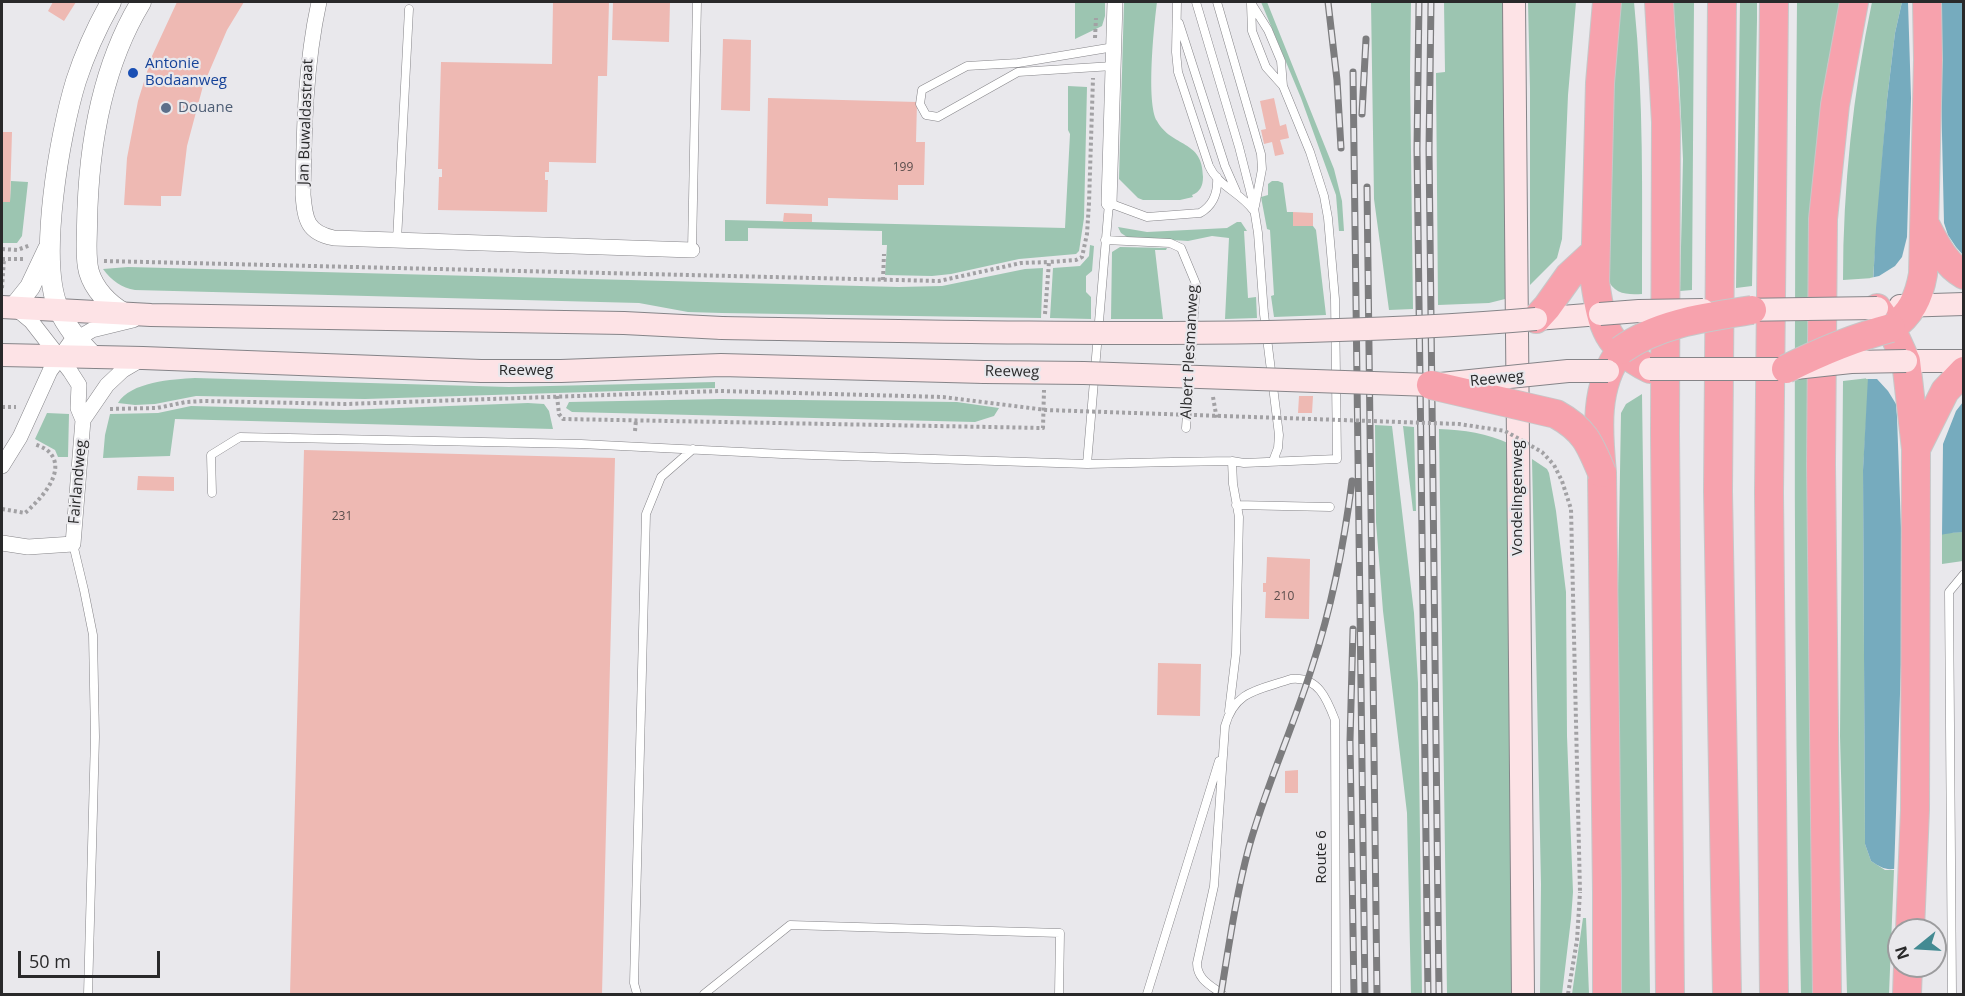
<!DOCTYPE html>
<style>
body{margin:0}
#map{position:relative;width:1965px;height:996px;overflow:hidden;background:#e9e8ec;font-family:"Open Sans",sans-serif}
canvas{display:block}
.frame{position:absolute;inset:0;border:3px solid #29292a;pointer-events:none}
.north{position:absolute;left:1887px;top:918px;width:60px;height:60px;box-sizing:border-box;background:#e9e8ec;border:2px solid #9c9c9e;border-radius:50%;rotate:252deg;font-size:16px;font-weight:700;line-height:24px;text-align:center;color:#29292a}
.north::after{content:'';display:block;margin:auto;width:21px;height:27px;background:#438a92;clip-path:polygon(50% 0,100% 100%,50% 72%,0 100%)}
.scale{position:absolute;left:18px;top:951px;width:142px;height:27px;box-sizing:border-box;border:3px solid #29292a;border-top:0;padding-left:8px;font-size:18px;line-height:21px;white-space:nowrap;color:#29292a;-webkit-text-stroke:4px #e9e8ec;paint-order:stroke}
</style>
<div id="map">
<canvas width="1965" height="996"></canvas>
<div class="frame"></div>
<div class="north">N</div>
<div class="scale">50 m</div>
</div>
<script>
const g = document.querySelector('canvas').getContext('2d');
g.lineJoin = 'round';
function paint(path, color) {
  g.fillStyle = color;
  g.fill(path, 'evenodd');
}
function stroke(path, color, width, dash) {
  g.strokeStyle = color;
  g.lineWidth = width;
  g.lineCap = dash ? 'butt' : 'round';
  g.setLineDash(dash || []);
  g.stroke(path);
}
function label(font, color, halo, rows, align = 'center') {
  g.font = font + ' "Open Sans",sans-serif';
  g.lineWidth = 4.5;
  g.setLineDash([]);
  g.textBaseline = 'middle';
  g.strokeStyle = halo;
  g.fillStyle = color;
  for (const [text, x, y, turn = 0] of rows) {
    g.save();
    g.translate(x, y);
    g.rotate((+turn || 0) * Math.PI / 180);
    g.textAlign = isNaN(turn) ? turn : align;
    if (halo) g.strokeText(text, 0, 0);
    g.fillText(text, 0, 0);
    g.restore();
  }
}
const green = new Path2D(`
 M1075,2H1105V16L1102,26L1075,39Z
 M1124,2H1157C1154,25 1146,103 1157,121C1172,148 1203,139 1203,177C1203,186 1200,192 1192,195L1193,197L1180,200H1143L1138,198L1119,179Z
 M1261,2H1267L1334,169L1342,201L1344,231H1339L1336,195L1301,98Z
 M1371,2H1411L1410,75L1413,309L1389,310L1374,199Z
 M1444,2H1505V299L1489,303L1438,305L1436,73L1445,72Z
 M1528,2H1576L1568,95L1562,239L1557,258L1530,285V89Z
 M1617,2H1634C1644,99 1642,196 1642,294C1626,295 1614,294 1607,278Z
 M1673,2H1694L1692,290L1680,291L1683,159L1679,74Z
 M1740,2H1757V20L1752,286L1736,288Z
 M1797,2H1841L1828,63L1820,124L1817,994H1801C1793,664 1794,332 1797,2Z
 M1872,2H1902L1895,33L1887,100L1873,278L1843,280C1843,187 1853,93 1872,2Z
 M1068,86L1087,87L1084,218L1079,251L1076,254L1019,259L951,274L932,276L885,275L887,245H882V231L748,228V241H725V220L1065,228L1070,134L1068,130Z
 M11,181L28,182L22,236L17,243H2V202L10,201Z
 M1272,181H1278L1283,183L1287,212H1293V226H1313L1316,230L1326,315L1274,317L1271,296L1274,295L1270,230L1267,229L1261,197L1268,195V184Z
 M1237,222H1241L1247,231H1244L1248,298L1256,297L1257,318L1225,319L1229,238L1212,236L1188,241L1127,237L1121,233L1118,227L1147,232L1227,228Z
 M1090,245L1094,246L1092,271L1086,276V292L1091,297V319L1050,318L1053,268L1080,266L1089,256Z
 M1120,247L1167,248L1166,250H1155L1163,319H1111L1112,252Z
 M128,267L899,287L942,286L1025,269L1043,268L1041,318L722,313L688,312L639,303L135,290C122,288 111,280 103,269Z
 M195,378L509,387L715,382V388L365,399L196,396L155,404L135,405L118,403C130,382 173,379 195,378Z
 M1869,378L1863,470L1865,844L1871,861L1885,870H1894L1889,994H1847L1840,736L1843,381Z
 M1642,394L1650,994H1619L1616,708L1621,413L1626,404Z
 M721,399L957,402L999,408L994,416L975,422L572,412L566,408L569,402Z
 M528,403L544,404L549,411L553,429L175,419L170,456L103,458L105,435L110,414L158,413L191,406L345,410Z
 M47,413L69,414L68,457H58L55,450L35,439Z
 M1375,425L1392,426L1414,613L1418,683L1422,994H1411L1407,813L1383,611L1376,522Z
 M1403,426L1414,427L1416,511H1413Z
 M1439,429C1464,430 1487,433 1510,444L1514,994H1447Z
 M1532,459L1547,469L1549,473L1556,511L1566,592L1567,736L1573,892L1571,919L1562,994H1540L1541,884Z
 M1963,532V561L1942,564V533Z
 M1583,918H1586L1589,994H1572Z`);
const water = new Path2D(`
 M1902,2H1963V532C1934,534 1930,538 1905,552L1903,866C1889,872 1883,869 1871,861L1865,844L1863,470L1876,228L1887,100L1895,33Z`);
const pier = new Path2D(`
 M1908,2H1939L1944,223L1948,235L1956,247L1963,255V402L1956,411L1943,444L1942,536L1934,539L1908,554L1904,869L1894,873L1901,664V528L1897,417L1896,404L1888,391L1877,379H1866L1870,278L1879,276L1895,266L1902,257L1907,237L1911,98Z`);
const building = new Path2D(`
 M53,2H76L64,21L48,11Z
 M177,2H244L227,30L203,86L187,146L181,196H161V206L124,205L127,158L138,101L152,56Z
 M553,2H609L607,76H598L596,163L549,162V172H545V180H548L547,212L438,210L439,177H442V169H438L441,62L552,64Z
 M613,2H670L669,42L612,40Z
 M723,39L751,40L750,111L721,110Z
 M768,98L917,102L916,142H925L924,185H898V200L828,198V206L766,204Z
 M1274,98L1280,126L1286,124L1289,138L1280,140L1284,154L1275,156L1272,142L1264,144L1261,130L1266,129L1260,101Z
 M2,132H12L10,202H2Z
 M1293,212L1313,213V226H1293Z
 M784,213L812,214V222H783Z
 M1299,396H1313L1312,413H1298Z
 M304,450L615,458L602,994H290Z
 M138,476L174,477V491L137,490Z
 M1267,557L1310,559L1309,619L1265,618L1266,592H1263V583H1266Z
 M1158,663L1201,664L1200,716L1157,715Z
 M1298,770V793H1285V771Z`);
const path = new Path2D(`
 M1095,38L1096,18
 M2,249L17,250L31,245
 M2,259H25
 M104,261L939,281L1021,263L1049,262
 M883,280L884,254
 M2,288L4,259
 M1045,314L1049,262L1076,260L1082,257L1087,234L1089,203L1093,78
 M557,396L559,414L563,419L1043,428L1044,390
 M1213,397L1217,420
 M2,407H16
 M110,409L157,408L186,402L204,401L346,404L721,391
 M635,431L636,420
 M2,509L25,513C39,501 67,472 50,453C46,448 39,446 34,444
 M1568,994L1577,940L1580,892`);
const service = new Path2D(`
 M1177,2L1176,52L1178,72L1209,166C1218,186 1241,193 1253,210
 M1196,2L1239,147L1253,202L1258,233L1264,314L1279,435L1278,448L1273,461
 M1217,2L1261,154L1262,169L1255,206
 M1251,4L1252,31L1266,67L1283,86
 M1179,23L1225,166L1236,191
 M1113,66L1018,72L938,117L926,115L920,104L922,90L967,66L1018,63L1114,47
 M397,240L409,9
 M1105,240L1170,243L1181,248L1196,284L1186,428
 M692,250L697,2
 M1087,464L1109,203L1147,217L1200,213C1214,205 1218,192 1217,177
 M212,493L211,455L240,437L581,444L782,454L1087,464L1172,462L1232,461L1244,463L1337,459L1335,299L1328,218L1324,196L1310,152L1283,86L1281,61L1268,30L1251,3
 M1236,505L1330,507
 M73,544L84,590L93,635L95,737L88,994
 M1229,711L1236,653L1239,517L1233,484L1232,461
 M637,994L634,983L646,514L661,477L693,449
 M704,994L790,925L1060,933L1059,994
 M1147,994L1219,761
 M1222,994C1210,985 1197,979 1197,963L1214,886L1225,726C1235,690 1259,690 1291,679C1318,676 1327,699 1335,720L1336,994
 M1952,994L1949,592L1964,574`);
const minor = new Path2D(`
 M319,2C305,66 304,130 303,195C305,219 307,233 334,238L692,250
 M1109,203L1115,2
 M14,307L31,321L70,371L79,385L78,408L83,420
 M2,466L20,437L50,371L70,343L92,330L133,320
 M2,543L28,547L73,544L83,420L107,385L123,370L140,360`);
const tertiary = new Path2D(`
 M14,307L30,287L48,249
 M124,313C108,304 94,289 89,272C85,258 87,241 87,226C88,150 101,68 141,2
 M95,358C81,344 67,328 59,310C37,261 60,133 76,81C85,53 97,27 111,2`);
const secondary = new Path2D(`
 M1514,2L1523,994
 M1900,306L1964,304
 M2,307L151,315L624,323L722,328
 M1536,319L1600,314
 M2,355L143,358L481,371H561L721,365L984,372
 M1906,361H1964`);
const motorway = new Path2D(`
 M1607,2L1600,83L1595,282C1602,328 1607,347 1650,369
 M1659,2L1666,122L1665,434L1670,994
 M1722,2L1718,491L1727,994
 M1774,2L1769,493L1774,994
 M1926,226C1936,245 1945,264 1964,275
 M1877,308L1891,328L1906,361L1916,449L1915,810L1910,930
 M1536,319L1547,307L1569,276L1595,252
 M1891,328C1911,315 1919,297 1923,274L1928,60L1927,2
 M1916,449L1945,391L1964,371
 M1607,994V892L1602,473C1598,430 1594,386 1621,350
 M1827,994L1821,465L1823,219L1835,105L1854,2
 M1907,994L1908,966`);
const rail = new Path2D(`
 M1328,2L1337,80L1341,148
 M1419,2L1417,149L1428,994
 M1431,2L1429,149L1439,994
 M1353,72L1365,994
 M1362,114L1366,39
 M1367,187L1377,994
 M1353,629L1350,741L1354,994
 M1221,994C1229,945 1236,895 1249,847C1266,786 1293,728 1312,667C1332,606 1344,545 1352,481`);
const pathBridge = new Path2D(`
 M721,391L943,397L1046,410L1459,424L1505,431L1542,452L1554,465L1562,481L1571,509L1580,892`);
const secondaryBridge = new Path2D(`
 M1736,310L1877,308
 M1600,314L1639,311L1703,310
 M722,328C904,331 1086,335 1268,332C1357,330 1446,327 1536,319
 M1650,369H1786L1851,362L1906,361
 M984,372L1084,373L1431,385L1568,371H1608`);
const motorwayBridge = new Path2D(`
 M1621,350C1658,323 1707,317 1752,310
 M1786,369C1822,351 1853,338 1891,328
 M1431,385L1556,414C1585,430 1590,444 1602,473`);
const markers = [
 [133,73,6,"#1a4fb4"],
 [166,108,6,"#5c6f8a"]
];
const numberNames = [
 ["199",903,168],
 ["231",342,517],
 ["210",1284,597]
];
const transitNames = [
 ["Antonie",145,64],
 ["Bodaanweg",145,81]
];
const serviceNames = [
 ["Douane",178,108]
];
const streetNames = [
 ["Jan Buwaldastraat",306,122,-88],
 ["Albert Plesmanweg",1190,352,-87],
 ["Reeweg",526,371],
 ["Reeweg",1012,372,1],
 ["Reeweg",1497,379,-6],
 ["Fairlandweg",78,482,-85],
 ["Vondelingenweg",1518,498,-90],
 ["Route 6",1322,857,-90]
];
paint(green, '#9cc5b1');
paint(water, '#76abbe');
paint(pier, '#e9e8ec');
paint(building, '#eeb9b3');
stroke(service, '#858488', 9);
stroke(minor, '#858488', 16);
stroke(tertiary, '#858488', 21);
stroke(secondary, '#858488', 24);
stroke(motorway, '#c7c7c8', 30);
stroke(path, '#a2a1a4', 4, [3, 3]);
stroke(service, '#fff', 8);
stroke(minor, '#fff', 15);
stroke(tertiary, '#fff', 20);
stroke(secondary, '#fde3e6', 22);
stroke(motorway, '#f7a2ad', 28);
stroke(rail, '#7c7c7e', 7);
stroke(rail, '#e9e8ec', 4.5, [14]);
stroke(secondaryBridge, '#858488', 24, []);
stroke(motorwayBridge, '#c7c7c8', 30, []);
stroke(pathBridge, '#a2a1a4', 4, [3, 3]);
stroke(secondaryBridge, '#fde3e6', 22);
stroke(motorwayBridge, '#f7a2ad', 28);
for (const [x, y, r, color] of markers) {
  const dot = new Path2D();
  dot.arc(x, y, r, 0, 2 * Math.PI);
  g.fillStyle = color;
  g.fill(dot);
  stroke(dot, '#e9e8ec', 2);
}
label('12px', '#5a4d4c', null, numberNames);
label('15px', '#164399', '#e9e8ec', transitNames, 'left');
label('15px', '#4e5e75', '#e9e8ec', serviceNames, 'left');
label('15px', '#29292a', '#e9e8ec', streetNames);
</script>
